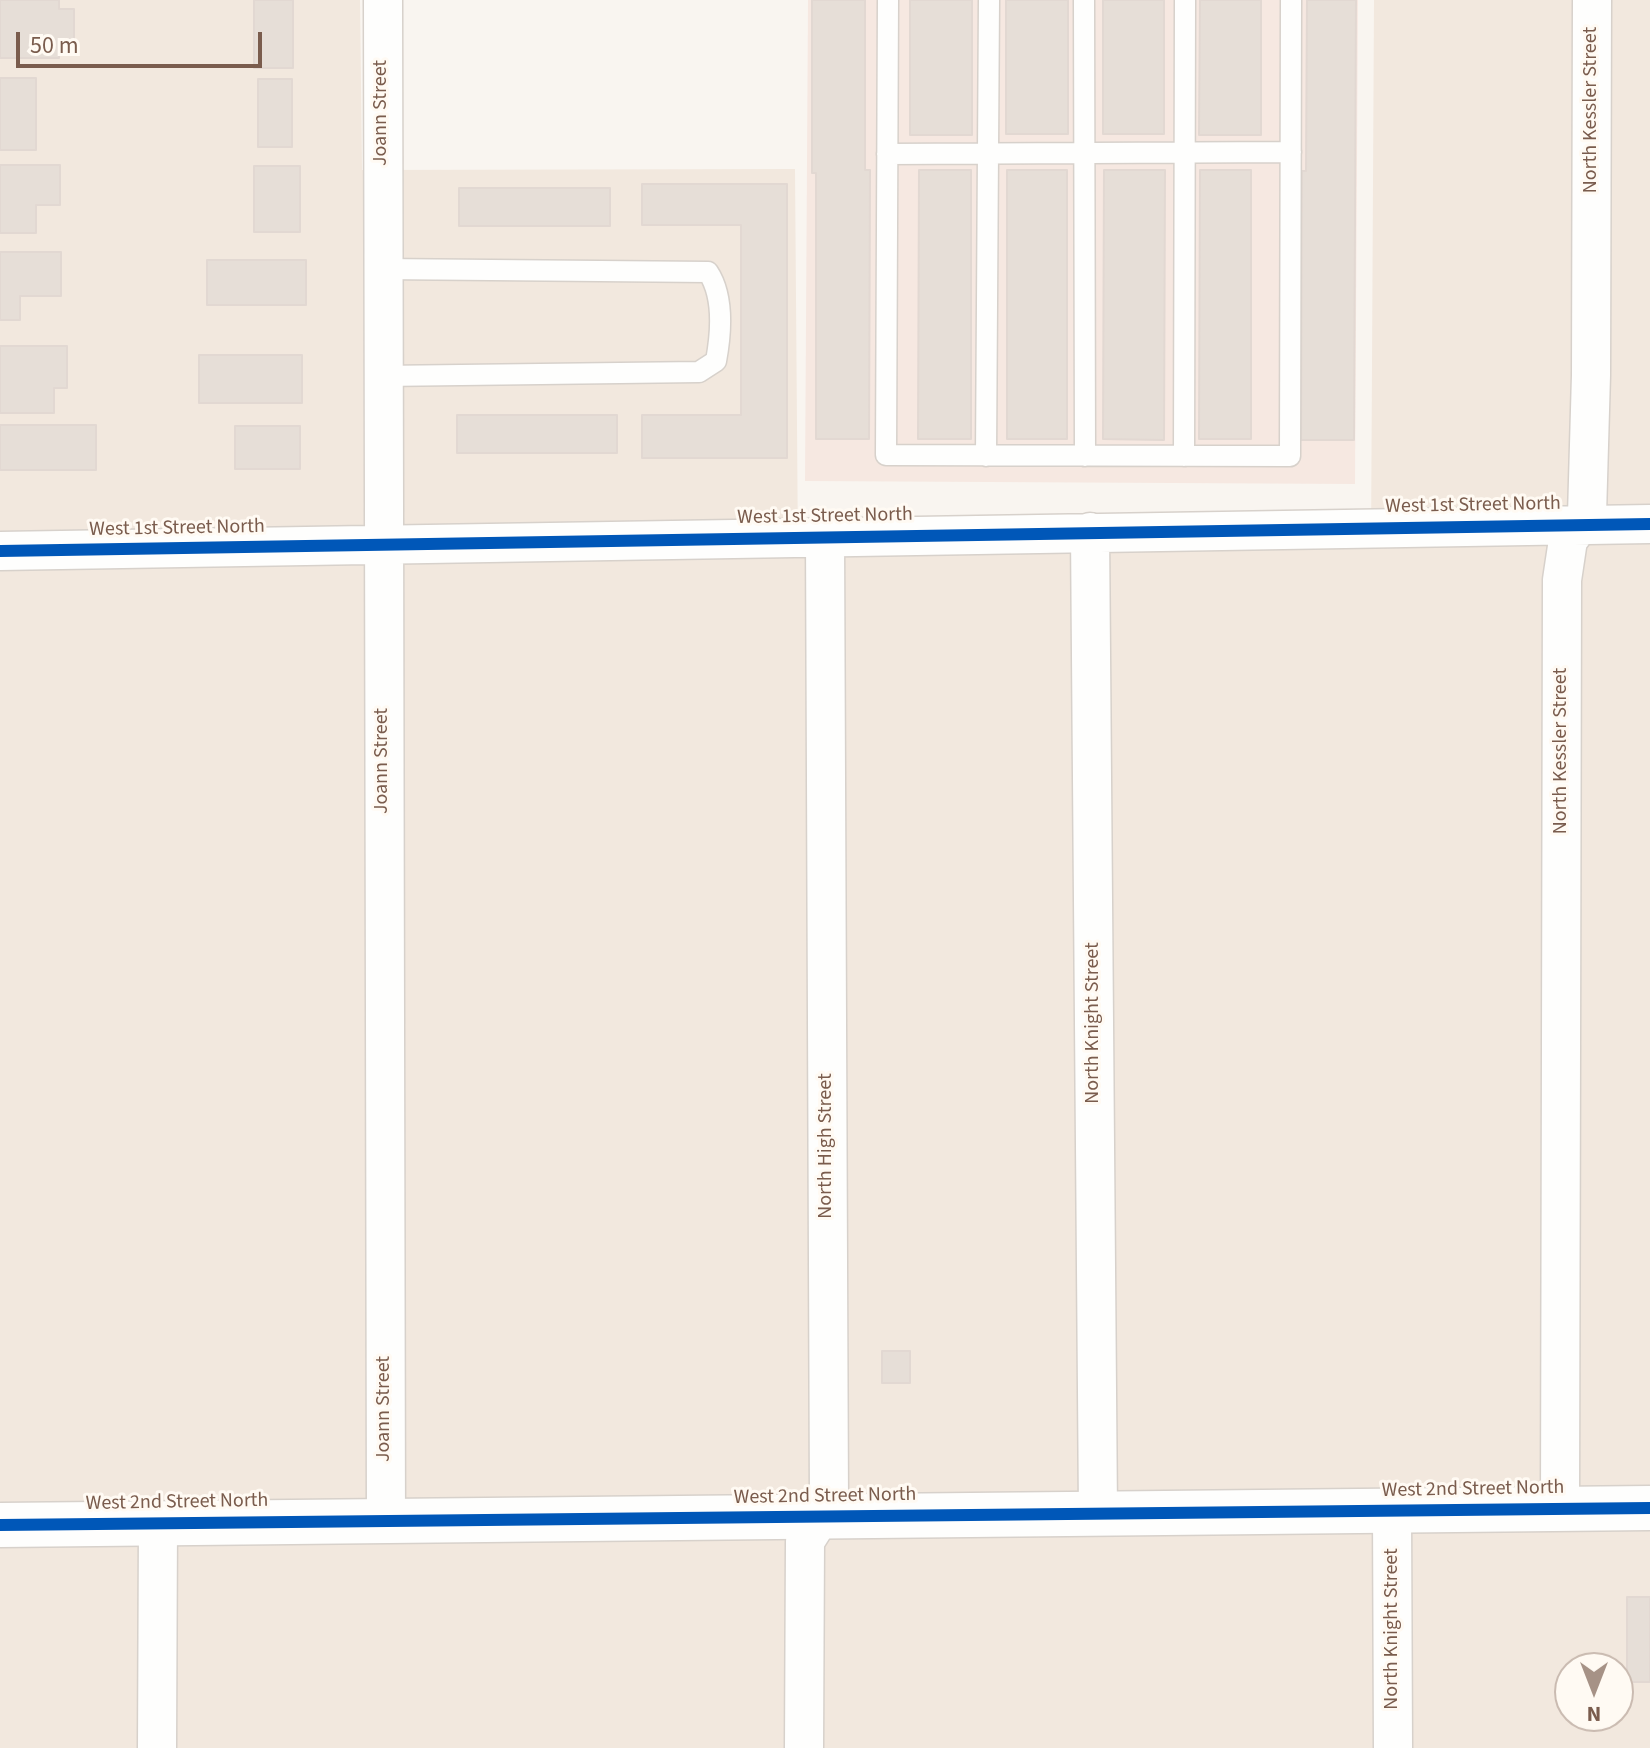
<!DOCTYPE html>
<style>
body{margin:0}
#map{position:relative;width:1650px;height:1748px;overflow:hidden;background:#f9f5f0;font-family:"Source Sans 3",sans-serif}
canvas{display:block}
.north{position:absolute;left:1554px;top:1652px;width:80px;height:80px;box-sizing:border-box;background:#fffaf3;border:2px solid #cabbb1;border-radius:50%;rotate:180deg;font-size:22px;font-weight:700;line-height:32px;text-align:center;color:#7a5c4d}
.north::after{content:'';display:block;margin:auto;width:28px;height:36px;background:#a69286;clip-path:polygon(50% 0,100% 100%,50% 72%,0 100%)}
.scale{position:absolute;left:16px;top:32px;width:246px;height:36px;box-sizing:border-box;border:4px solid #7a5c4d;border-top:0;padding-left:10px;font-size:24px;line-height:28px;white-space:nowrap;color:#7a5c4d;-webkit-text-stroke:6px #fffaf3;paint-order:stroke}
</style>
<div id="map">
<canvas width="1650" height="1748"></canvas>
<div class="north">N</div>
<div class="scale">50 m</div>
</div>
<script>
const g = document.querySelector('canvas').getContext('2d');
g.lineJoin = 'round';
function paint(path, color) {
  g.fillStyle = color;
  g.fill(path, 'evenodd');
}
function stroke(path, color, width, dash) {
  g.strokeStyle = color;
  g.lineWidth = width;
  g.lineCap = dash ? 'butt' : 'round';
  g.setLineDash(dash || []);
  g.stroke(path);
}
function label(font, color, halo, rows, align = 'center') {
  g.font = font + ' "Source Sans 3",sans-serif';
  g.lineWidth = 6;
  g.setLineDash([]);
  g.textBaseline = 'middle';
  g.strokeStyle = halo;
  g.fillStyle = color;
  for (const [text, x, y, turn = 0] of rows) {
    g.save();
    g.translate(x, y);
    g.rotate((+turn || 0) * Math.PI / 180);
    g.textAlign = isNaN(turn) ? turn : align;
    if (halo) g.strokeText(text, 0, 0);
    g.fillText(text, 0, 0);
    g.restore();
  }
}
const residential = new Path2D(`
 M0,0H360L362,170L795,169L798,554L1371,546L1374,0H1650V1748H0ZM1570,1668H1618V1716H1570Z`);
const commercial = new Path2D(`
 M808,0H1358L1355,484L805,481Z`);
const building = new Path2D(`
 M0,0H59V9H74V39H59V58H0Z
 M254,0H293V68H254Z
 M812,0H865V170H870L869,439H816V173H812Z
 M910,0H972V135H910Z
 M1006,0H1068V134H1006Z
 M1103,0H1164V134H1103Z
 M1200,0H1261V135H1199Z
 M1307,0H1356L1354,440H1301L1302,171H1306Z
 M0,78H36V150H0Z
 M258,79H292V147H258Z
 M0,165H60V205H36V233H0Z
 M254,166H300V232H254Z
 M919,170H971V439H918Z
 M1007,170H1067V439H1007Z
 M1104,170H1165L1164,440L1103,439Z
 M1200,170H1251V439H1199Z
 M642,184H787V458H642V415H741V225H642Z
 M459,188H610V226H459Z
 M0,252H61V296H20V320H0Z
 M207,260H306V305H207Z
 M0,346H67V388H54V413H0Z
 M199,355H302V403H199Z
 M457,415H617V453H457Z
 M0,425H96V470H0Z
 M235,426H300V469H235Z
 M882,1351H910V1383H882Z
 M1627,1597H1650V1682H1627Z`);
const service = new Path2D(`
 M888,0L886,455L1290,456L1291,0
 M1084,0L1085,456
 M887,154L1291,152
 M382,376L699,372L716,361C721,334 724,296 708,272L382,269
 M986,456L989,0
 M1184,456L1185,0`);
const minor = new Path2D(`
 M383,0L386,1521
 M1090,532L1098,1513
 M0,551L1650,524
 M1560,1509L1562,580L1568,540L1587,515L1591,375L1592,0
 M1392,1511L1393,1748
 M157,1748L158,1524
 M804,1748L805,1541L829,1503L825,537`);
const tertiary = new Path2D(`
 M0,1525L1650,1508`);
const cycleway = new Path2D(`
 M0,551L1650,524
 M0,1525L1650,1508`);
const streetNames = [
 ["North Kessler Street",1592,110,-90],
 ["Joann Street",382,113,-90],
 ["West 1st Street North",1473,506,-1],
 ["West 1st Street North",825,517,-1],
 ["West 1st Street North",177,529,-1],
 ["North Kessler Street",1562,751,-90],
 ["Joann Street",383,761,-90],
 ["North Knight Street",1094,1023,-90],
 ["North High Street",827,1146,-90],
 ["Joann Street",385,1409,-90],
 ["West 2nd Street North",1473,1490,-1],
 ["West 2nd Street North",825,1497,-1],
 ["West 2nd Street North",177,1503,-1],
 ["North Knight Street",1393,1629,-90]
];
paint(residential, '#f2e8de');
paint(commercial, '#f6e8e1');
paint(building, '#e6ded7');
stroke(building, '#e2d8d2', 2);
stroke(service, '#d7d1cb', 23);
stroke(minor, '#d7d1cb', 41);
stroke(tertiary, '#d7d1cb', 47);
stroke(service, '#fefefd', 20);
stroke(minor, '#fefefd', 38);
stroke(tertiary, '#fefefd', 44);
stroke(cycleway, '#0057b8', 12);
label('20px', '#7a5c4d', '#fffaf3', streetNames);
</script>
